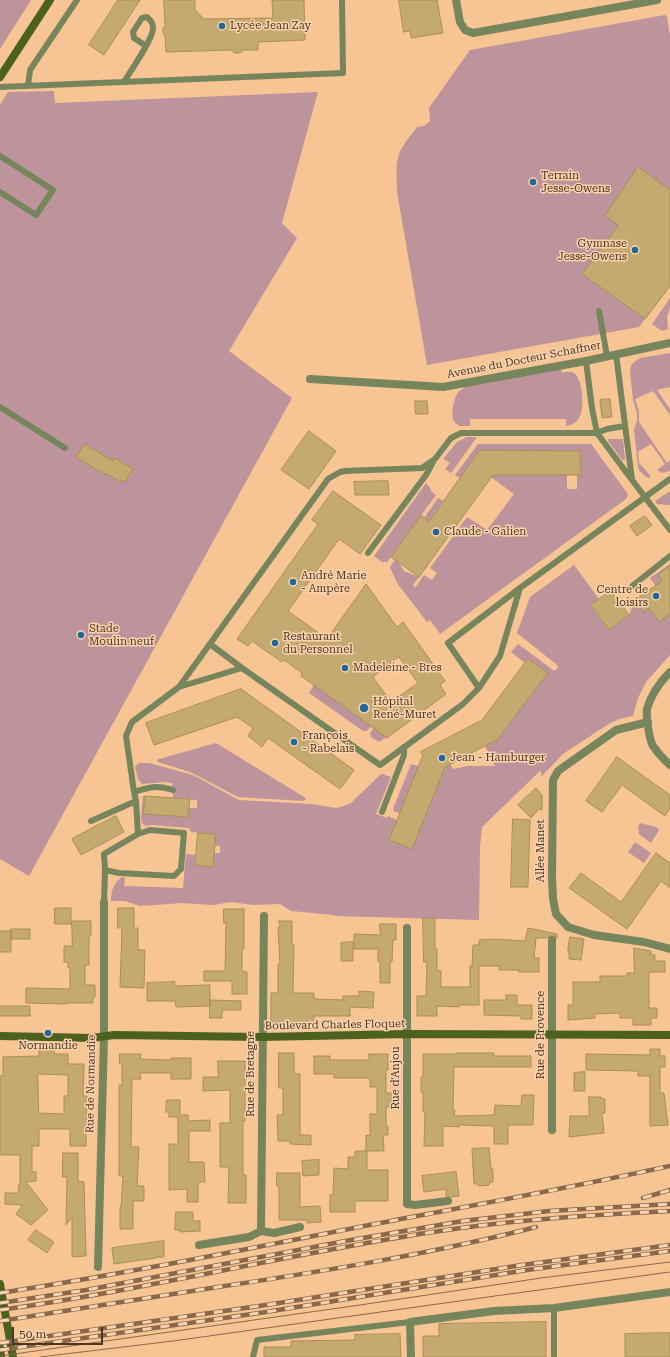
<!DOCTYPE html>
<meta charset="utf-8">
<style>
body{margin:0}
#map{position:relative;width:670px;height:1357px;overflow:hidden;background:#f7c493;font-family:"Roboto Serif",serif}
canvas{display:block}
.scale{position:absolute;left:12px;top:1327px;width:91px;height:18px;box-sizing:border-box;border:2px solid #4b3623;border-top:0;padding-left:5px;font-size:12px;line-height:14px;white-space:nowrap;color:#4b3623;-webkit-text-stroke:3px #fcd3ad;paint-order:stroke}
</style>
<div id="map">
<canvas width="670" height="1357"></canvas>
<div class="scale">50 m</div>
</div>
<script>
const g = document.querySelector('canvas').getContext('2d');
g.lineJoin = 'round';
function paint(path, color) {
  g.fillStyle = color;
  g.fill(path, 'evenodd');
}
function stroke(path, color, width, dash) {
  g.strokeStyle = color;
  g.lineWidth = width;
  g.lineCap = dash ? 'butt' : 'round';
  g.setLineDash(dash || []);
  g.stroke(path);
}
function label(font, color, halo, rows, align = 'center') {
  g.font = font + ' "Roboto Serif",serif';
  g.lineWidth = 3;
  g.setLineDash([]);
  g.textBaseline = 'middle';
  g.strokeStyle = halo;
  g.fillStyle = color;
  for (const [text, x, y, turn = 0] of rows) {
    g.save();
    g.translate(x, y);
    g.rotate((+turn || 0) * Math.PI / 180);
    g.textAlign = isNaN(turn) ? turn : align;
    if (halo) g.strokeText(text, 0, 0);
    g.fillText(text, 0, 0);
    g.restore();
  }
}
const green = new Path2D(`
 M0,0H31L0,49Z
 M665,15L667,17L670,36V286L639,327L427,365L397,192C397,180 395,166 399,154C403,144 411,135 417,127L424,126L430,121L429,108L470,50Z
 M54,91L55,103L318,92L282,223L297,238L229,351L292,398L29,876L0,859V105L8,92Z
 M670,298V308L667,317L668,329L662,331L652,324Z
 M670,353V387L657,390L670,409V415L653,391L635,399L639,411V422L667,463L670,460V471L662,473L657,470L665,464L651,444L638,452L639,463L650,475V478L646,477L639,470L638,467L634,429L637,421V413L633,400L630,371L631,366L633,363L640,358Z
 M561,369L562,373C566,372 570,371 574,373C583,379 585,410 579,418C576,423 572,425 566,426V419H470V426C467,426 463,426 460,426C448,422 453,402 457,394C459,391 463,388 467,386Z
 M467,437H477L451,473L445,469L450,463L443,459L457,442Z
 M608,439H623L625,460H622L608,441Z
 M478,444H591L628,494L626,499L440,634L430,620L427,622L397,583L390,567L438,498L443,501L399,563L404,571L419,577L413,585L415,588L424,575L432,580L437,573L430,568L467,517L487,530L514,494L491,477L493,475H567V489H577V475H581L580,451L480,450L460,478L455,475Z
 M426,483L431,489L430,490L436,495L387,562H382L374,556Z
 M670,491V505L657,504L655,501Z
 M670,564V567L658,575L664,583L657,588L650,578Z
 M574,565L599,599L591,606L609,630L629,615L635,600L644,612L649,608L659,622L670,614V655L646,682L638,698L633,716L619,719L607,725L563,754L541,777V770L482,827L480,847L479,920L335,916L334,915L291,911L280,904L253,905L231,902L213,905L182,903L140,906L125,901H111C111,892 113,883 122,877L125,878L124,886L183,888L186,854L196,855L195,865L213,867L214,853H220V846H215L216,834L191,832L189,828L152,825L146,826L142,823L141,818L143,796H145L144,814L188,817L189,808H197V800L173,798L172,783L165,782L142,784L138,779L135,767L139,763H149L193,775L239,800L311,804L337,808L347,805L351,803L380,775L382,774L391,777L376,814L387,818L388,816L397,820L445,767L450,764L453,769L468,766H495L485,746L498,739L547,673L528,659L525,663L511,652L518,644L553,670H556L558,667L557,665L517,633L530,597Z
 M314,685L371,726L367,731H363L309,693Z
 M374,728L387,737L379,742L371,737L370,733Z
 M216,743L304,797L306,799L303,801L238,797L190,772L158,762L157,760L159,759Z
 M411,764L419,766L400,813L395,812L393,809Z
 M640,823L656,827L659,830L651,843L639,834L638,827Z
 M635,842L651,853L644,863L628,852Z`);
const building = new Path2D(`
 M118,0H140L104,55L89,45Z
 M164,0H195V10L204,19L273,18L272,0H304L305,40L258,42V50H243L240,53H235L231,50L166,52L165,35L163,34V28L165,26Z
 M399,0H437L443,33L411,38L410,31L404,32Z
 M638,167L670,190V286L645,319L582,274L618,225L605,216Z
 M610,399L612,417L602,418L600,400Z
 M415,401H427L428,414H416Z
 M309,431L336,451L309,489L281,470Z
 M85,444L113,461L115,458L133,469L125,482L121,480L120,482L106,473L105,475L76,457Z
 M480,450L580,451L581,475H493L419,577L391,557L421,515L429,521Z
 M388,481L389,495H355L354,482Z
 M333,491L381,525L360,554L339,539L288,611L327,639L366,584L397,627L403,622L445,681L440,685L446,694L387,738L304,678L301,676L302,673L284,660L282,662L252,641L248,646L237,639L318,524L312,520ZM399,657L418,683L391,702L373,677Z
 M645,516L652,525L637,536L630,526Z
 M670,566V614L659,622L649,608L644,612L635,600L662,581L658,575Z
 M611,591L629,615L609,630L591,605Z
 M528,659L548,673L498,739L445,767L412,849L389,840L423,755L420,752L482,720Z
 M241,689L354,770L340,789L268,738L262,747L248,736L253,728L237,717L154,745L146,723Z
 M617,757L670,795V808L665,816L622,785L602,812L586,801Z
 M536,788L542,795V810L539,809L531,818L518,805Z
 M145,796L190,799L188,817L144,814Z
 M116,816L124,832L81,855L72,839Z
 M513,819L530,820L528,887H511Z
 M198,833L216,834L213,867L195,865Z
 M656,853L670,863V888L661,881L627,929L569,888L581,873L621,902Z
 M55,908H71V924H55Z
 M118,908H134V928H138V950H145L144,988L120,987L122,928H118Z
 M224,909H244V949H242V971L247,972V994H232V981H204V971H225L226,923H224Z
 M423,918H435V949H437V970L441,971V987H470V966H472L473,945H479V940L495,939L525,941L528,928L557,934V938L552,935L547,938H536L534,958H539V972H519V970H499V966H479V1005H459V1007L437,1006V1016H417V996H426L427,962H424Z
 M72,921H91V936H89V965H85V985H95V997H93V1003H66V1004L26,1003V988L70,989V968H68V962H64V946H72Z
 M279,921H292V945H294L293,993H314V999L343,1000V996H359V991L374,992L373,1008L350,1007V1016H314V1025H274L271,1021V993H278V964H280L278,927H280Z
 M380,924H396V940H393L392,962H390V983H380V962L378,961V949H354V934L380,935Z
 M11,929H30V939H11Z
 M0,931H11V952H0Z
 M570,937L584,939L581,960L569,959V952L568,951Z
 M353,942V961H341V943Z
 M634,948L651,951V955H655V961H665V972H650L649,973V1008H657V1018H651V1025H633V1018H620V1013L595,1014V1018L568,1020V1005H573V982H600V976H627V973H634Z
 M175,982L174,986L210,985V1006L176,1007L175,1001H147V983Z
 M506,995H517V1005H532V1019H521V1016L484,1015V1000H506Z
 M210,1000L241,1001V1010H222V1018H210Z
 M0,1006H30V1016H0Z
 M41,1046L54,1047V1054H68V1064H84L83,1096H87L86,1146H70V1129H39V1146H32V1172H36V1181L26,1182L48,1210L31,1225L16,1214L23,1205L5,1204V1193H18L19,1184H20V1155H0V1076H3V1057L39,1056V1050H41ZM38,1074L68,1075V1096H64V1114L39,1113Z
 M650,1049H660V1056H665V1067H660V1093H664L668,1125L650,1126V1076H638V1071L586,1070V1054L650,1055Z
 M279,1053H294V1074H300V1135H311V1145L290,1144V1141H278L277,1115H283V1088H279Z
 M457,1053H494V1056H531V1067H454L453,1110H455L454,1116L494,1115L495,1105L521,1106L522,1095H534L533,1125H508V1144H494V1126L459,1125V1127L443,1126V1146H424L425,1112H423V1092H421V1077H423V1054H457Z
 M120,1054H141L140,1059L171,1060V1058H191V1079H171V1073H140L141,1079H132L131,1147H139L137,1186H144V1201H133V1229H120V1207H121L123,1176H119V1085H122V1064H120Z
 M369,1054H388V1070H386V1093H392L391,1107H386V1126H388V1135H383L384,1151H366V1135L370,1136V1114H377V1087H370V1078H334V1074H314V1056H330V1060H369Z
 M218,1061H245V1121H243V1175H246V1203H228L229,1167H220V1123H230V1090L203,1091V1077H218Z
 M585,1072V1091H574V1073Z
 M589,1097H601V1098L605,1099V1113H602L604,1133L569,1137L570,1116H589Z
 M167,1100H180V1115H188V1121L210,1120V1131H189V1162H204L205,1182H198V1202H187V1189L169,1190V1144H178V1117H169V1112H166Z
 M489,1148L491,1169H493V1182L489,1183V1185L479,1186L478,1184H474L472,1149Z
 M359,1151H367V1170H388V1201H355V1212H330V1195H333L334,1168L348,1169V1157H355V1152Z
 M63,1153H78V1181L84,1182L86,1256L72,1257V1217L66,1225L67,1177H63Z
 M319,1160V1175L303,1176L302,1161Z
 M456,1172L459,1196L451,1197L446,1196V1189L424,1192L422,1176Z
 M277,1173H300V1207L320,1206L321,1222L307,1223V1220H279V1186H277Z
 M176,1212H193V1221H200V1231L180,1232V1230H175Z
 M36,1230L54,1242L47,1253L28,1240Z
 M164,1241V1257H156V1258L114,1264L112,1248Z
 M546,1322V1357H423V1336H439V1324Z
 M670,1333V1357H625V1334Z
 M400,1334L401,1357H264V1347H291V1341L355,1340V1335Z`);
const lane = new Path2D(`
 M124,82C130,72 154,37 153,28C153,23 151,21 147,17L142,18L133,32L134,38L146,46
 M28,86L30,70L77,0
 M0,87L343,73L342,1
 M0,156L53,190L36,215L0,192
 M599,311L607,356
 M586,361L592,408L597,433L632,480L616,354
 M0,407L65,448
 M632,480L670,530
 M368,553L426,475L433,462
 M631,587L670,556
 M210,644L242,668
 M179,687L242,668L380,765L463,704L479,688L500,656L520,588
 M479,688L448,643L520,588L670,479
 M134,792C149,787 157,785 173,790
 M382,812L404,755V747
 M91,821L136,801
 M150,830L184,833L181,869L174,876L119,873L105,870L104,854L138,834Z
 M138,834L136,801L134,792L126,736L132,722L179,687L328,479L340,472L345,471L422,468L435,459L451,438L461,433H597L607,429L625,426
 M104,902L105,870
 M253,1357L257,1340L410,1322
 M554,1357V1308`);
const street = new Path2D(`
 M456,0L460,22L465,30L473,33L657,0
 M310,379L443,387L586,361L670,343
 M670,672C660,682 651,695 647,709C646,716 649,739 653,746C658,753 663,759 670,765
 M648,722L616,730L558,771L553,780L552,877L553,899L556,914L568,927L594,935L644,942L670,949
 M407,928V1204L415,1205L448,1201
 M552,1130V940
 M261,1231L264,916
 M199,1245L249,1237L261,1231L274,1233L300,1227
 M98,1267L104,1036V902
 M411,1357L410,1322L494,1311L554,1308L670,1292`);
const secondary = new Path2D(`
 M0,77L50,0
 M0,1036L92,1038L114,1035L262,1037L408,1034L670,1035
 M0,1284L13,1357
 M0,1348L1,1357`);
const tram = new Path2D(`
 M0,1356L360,1305L541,1278L670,1262
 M40,1357L173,1341L495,1296L670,1272`);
const rail = new Path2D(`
 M643,1198L670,1190
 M0,1293C119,1275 236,1251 354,1228C459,1208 565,1189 670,1166
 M0,1303L86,1290L351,1240L463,1221L549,1211L670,1204
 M0,1310C145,1290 288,1254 433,1232C511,1220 590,1215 670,1211
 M0,1321C73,1310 145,1298 218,1287C325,1271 431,1254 536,1227
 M0,1343L266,1305L522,1265L670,1245
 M0,1350L266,1312L527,1270L670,1251`);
const markers = [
 [222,26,4,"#20689c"],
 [533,182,4,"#20689c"],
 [635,250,4,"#20689c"],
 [436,532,4,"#20689c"],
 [293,582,4,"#20689c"],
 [656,596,4,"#20689c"],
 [81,635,4,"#20689c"],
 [275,643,4,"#20689c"],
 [345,668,4,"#20689c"],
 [364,708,5,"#20689c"],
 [294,742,4,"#20689c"],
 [442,758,4,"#20689c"],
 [48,1033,4,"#20689c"]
];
const poiNames = [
 ["Lycée Jean Zay",230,26],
 ["Terrain",541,176],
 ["Jesse-Owens",541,189],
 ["Gymnase",627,244,"right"],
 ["Jesse-Owens",627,257,"right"],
 ["Claude - Galien",444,532],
 ["André Marie",301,576],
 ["- Ampère",301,589],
 ["Centre de",648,590,"right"],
 ["loisirs",648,603,"right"],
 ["Stade",89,629],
 ["Moulin neuf",89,642],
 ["Restaurant",283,637],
 ["du Personnel",283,650],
 ["Madeleine - Bres",353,668],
 ["Hôpital",373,702],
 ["René-Muret",373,715],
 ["François",302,736],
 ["- Rabelais",302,749],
 ["Jean - Hamburger",450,758],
 ["Normandie",48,1046,"center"]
];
const streetNames = [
 ["Avenue du Docteur Schaffner",524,360,-11],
 ["Allée Manet",541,851,-90],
 ["Boulevard Charles Floquet",335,1025,-1],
 ["Rue de Provence",541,1035,-90],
 ["Rue de Bretagne",251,1074,-90],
 ["Rue d'Anjou",396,1078,-90],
 ["Rue de Normandie",91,1084,-89]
];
paint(green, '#bd939c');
paint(building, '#c4a970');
stroke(building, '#ab8e52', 1);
stroke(lane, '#76855b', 6);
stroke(street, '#76855b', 8);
stroke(secondary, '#4c611d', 8);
stroke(tram, '#88694b', 1);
stroke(rail, '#88694b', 4.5);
stroke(rail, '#fcd3ad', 3, [9]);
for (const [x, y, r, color] of markers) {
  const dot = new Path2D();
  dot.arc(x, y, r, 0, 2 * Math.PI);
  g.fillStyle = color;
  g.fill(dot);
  stroke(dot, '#fcd3ad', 1.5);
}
label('11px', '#4b3623', '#fcd3ad', poiNames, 'left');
label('11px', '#4b3623', '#fcd3ad', streetNames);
</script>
